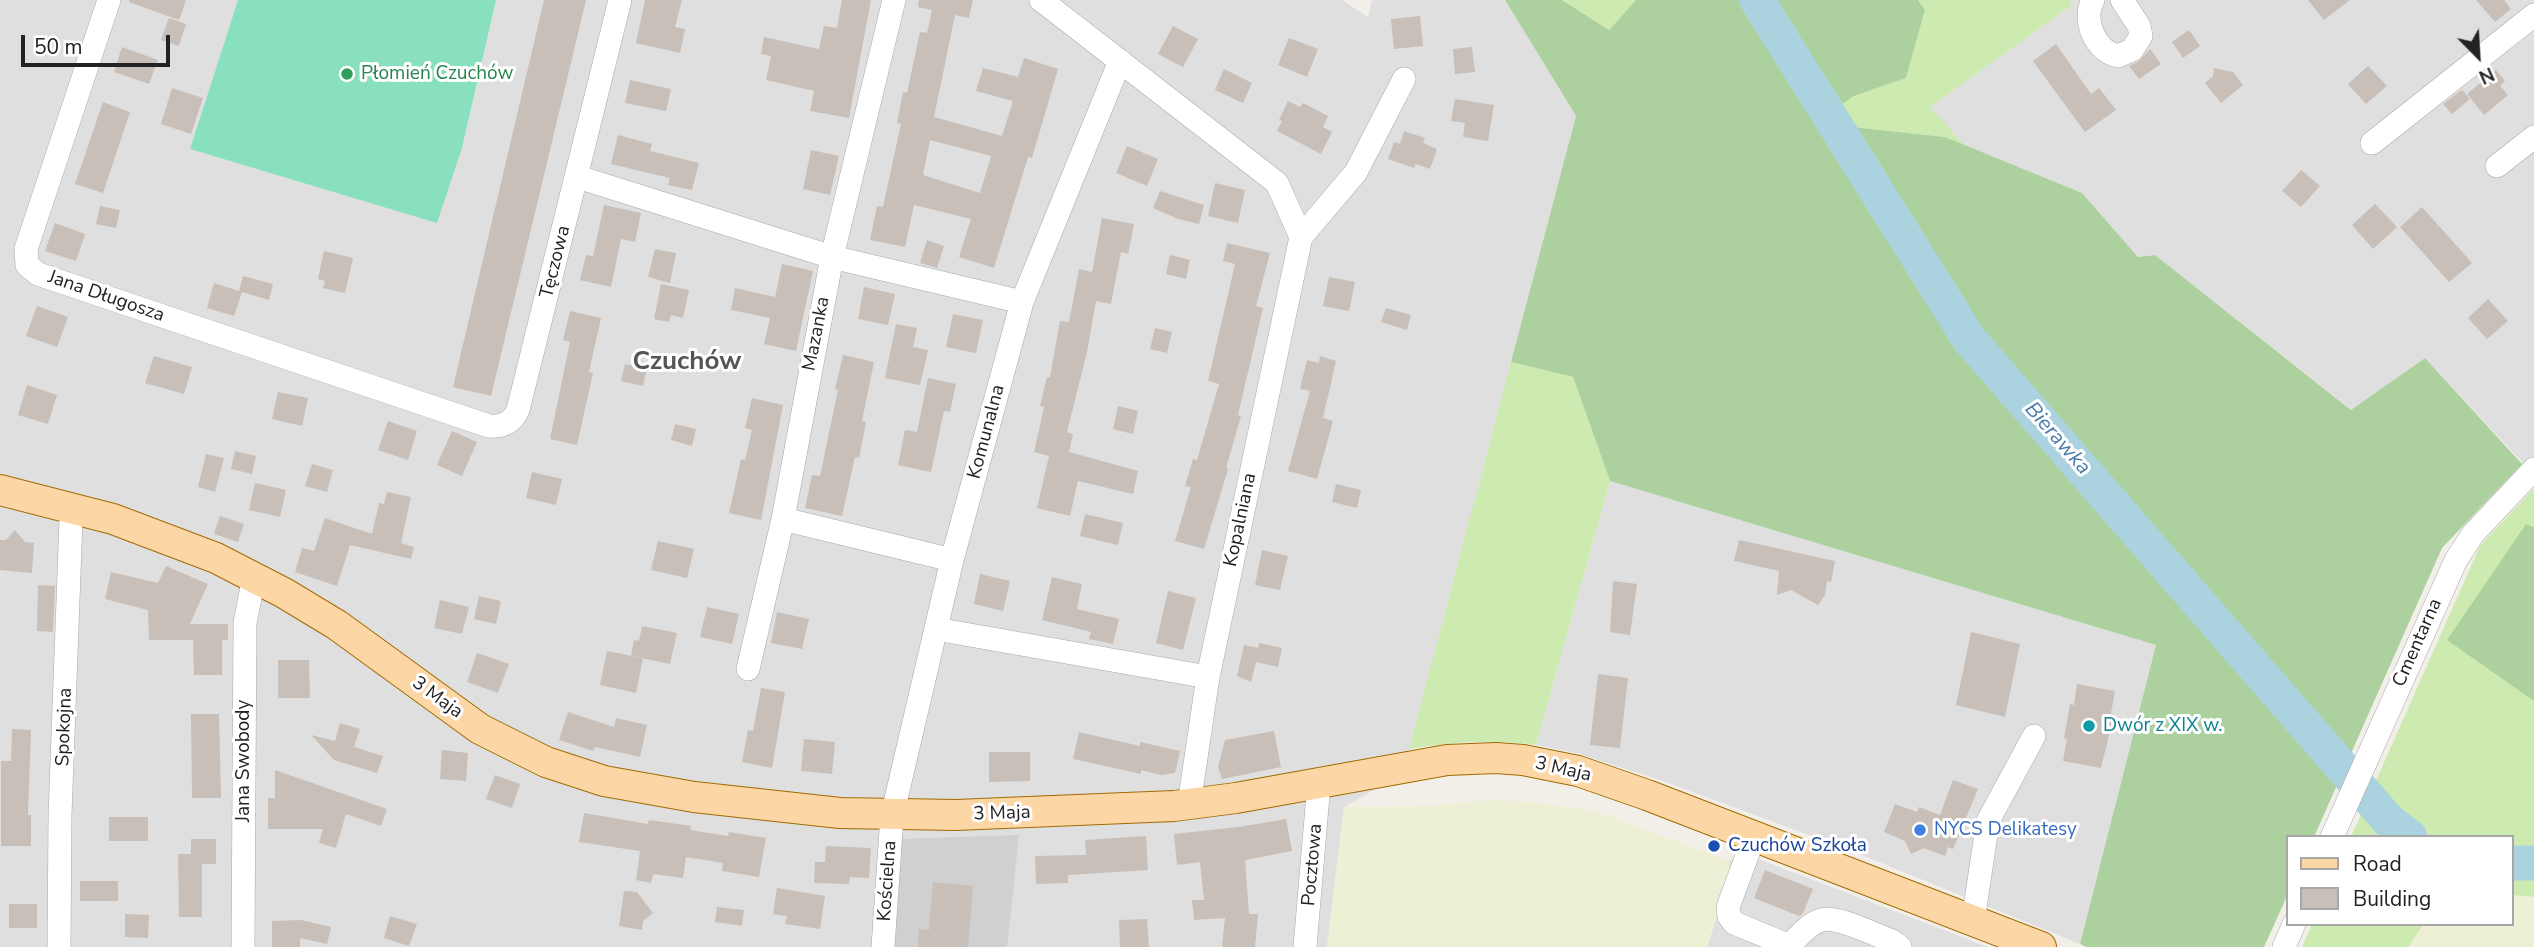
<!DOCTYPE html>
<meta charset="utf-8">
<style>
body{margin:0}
#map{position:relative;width:2534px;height:947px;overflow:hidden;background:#f2efe9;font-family:"Nunito Sans",sans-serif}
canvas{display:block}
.legend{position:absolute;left:2286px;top:835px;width:228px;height:91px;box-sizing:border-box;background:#fff;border:2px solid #a7a7a7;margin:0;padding:9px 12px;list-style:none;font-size:21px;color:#222}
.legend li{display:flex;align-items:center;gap:14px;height:35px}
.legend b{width:35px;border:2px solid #a7a7a7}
.north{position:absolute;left:2443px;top:21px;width:70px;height:70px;-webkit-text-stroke:5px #fff;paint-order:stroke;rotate:156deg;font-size:19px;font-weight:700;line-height:28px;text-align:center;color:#222}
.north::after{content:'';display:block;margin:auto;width:24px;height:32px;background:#222;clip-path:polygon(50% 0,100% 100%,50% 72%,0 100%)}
.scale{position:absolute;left:21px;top:35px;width:149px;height:32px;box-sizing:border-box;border:4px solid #222;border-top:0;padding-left:9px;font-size:21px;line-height:24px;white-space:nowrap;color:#222;-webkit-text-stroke:5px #fff;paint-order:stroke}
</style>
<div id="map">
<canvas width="2534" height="947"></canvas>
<ul class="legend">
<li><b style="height:9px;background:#fcd6a4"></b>Road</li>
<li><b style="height:19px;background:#c7bfb8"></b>Building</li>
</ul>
<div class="north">N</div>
<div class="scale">50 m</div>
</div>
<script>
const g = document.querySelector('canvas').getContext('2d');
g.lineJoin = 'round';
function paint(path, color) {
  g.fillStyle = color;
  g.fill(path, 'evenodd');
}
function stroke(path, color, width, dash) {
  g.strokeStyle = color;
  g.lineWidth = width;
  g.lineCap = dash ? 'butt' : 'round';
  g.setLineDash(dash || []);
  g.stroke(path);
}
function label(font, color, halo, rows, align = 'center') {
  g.font = font + ' "Nunito Sans",sans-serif';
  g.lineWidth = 6;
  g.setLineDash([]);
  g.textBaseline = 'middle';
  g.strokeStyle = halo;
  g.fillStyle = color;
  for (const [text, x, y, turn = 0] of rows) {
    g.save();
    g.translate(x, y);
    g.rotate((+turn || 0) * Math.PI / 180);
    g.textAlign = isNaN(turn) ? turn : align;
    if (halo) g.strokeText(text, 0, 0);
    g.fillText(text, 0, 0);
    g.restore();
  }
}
const residential = new Path2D(`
 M0,0H238L190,149L436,222L462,148L496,0H1342L1368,17L1372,0H1505L1576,116L1403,773L1344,807L1327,947H0Z
 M2069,0H2534V475L2425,358L2352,410L2155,255L2138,257L2082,193L1965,146L1929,107L2072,5Z
 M1610,481L2156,645L2080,944L1852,851L1663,781L1576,753L1536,745Z
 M1736,857L1758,859L1988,947H1707L1730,875L1729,861Z`);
const religious = new Path2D(`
 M1019,835L1007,947H892L899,839Z`);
const farmland = new Path2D(`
 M1487,800L1530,802L1595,811L1729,861L1730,875L1707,947H1327L1344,807L1434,806Z
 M2511,895L2534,897V947H2408L2424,924H2511Z`);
const grass = new Path2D(`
 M1562,0H1636L1609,30Z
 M1918,0H2069L2072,5L1930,107L1965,146L1945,137L1814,123L1854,96L1906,78L1925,10Z
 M1511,362L1573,377L1610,481L1536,745C1493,739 1452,742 1409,749Z
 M2534,488V897L2511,895V837H2351L2480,546Z
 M2312,924H2424L2408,947H2302Z`);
const forest = new Path2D(`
 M1505,0H1562L1609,30L1636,0H1918L1925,10L1906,78L1854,96L1815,123L1945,137L2082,193L2138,257L2155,255L2351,410L2425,358L2522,464L2442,548L2314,837H2287V896L2264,947H2086L2080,944L2156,645L1610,481L1573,377L1511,362L1576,116Z
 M2526,524L2534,527V701L2447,640Z`);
const pitch = new Path2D(`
 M238,0H496L462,148L437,223L190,149Z`);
const river = new Path2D(`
 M1757,0L1969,339L2388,820L2410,837
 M2511,863H2534`);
const building = new Path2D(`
 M129,0H186L179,20L129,2Z
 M544,0H586L491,396L453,387Z
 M645,0H682L675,27L685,29L680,53L636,43Z
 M842,0H871L849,118L810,111L814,91L766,80L771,56L761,54L764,37L819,49L824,26L837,28Z
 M919,0H973L969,18L955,15L934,117L1002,136L1013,101L976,91L983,68L1018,77L1024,58L1058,69L1032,158L1028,157L994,268L959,257L971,219L914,205L905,247L870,240L877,206L883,207L901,124L897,123L903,92L907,93L920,32L927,33L932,10L918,7ZM930,140L991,156L980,193L923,175Z
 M2308,0H2350L2324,20Z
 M2476,0H2504L2511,9L2495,22Z
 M1420,16L1423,46L1394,49L1391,19Z
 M169,18L186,24L179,46L161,40Z
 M1173,26L1198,39L1183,67L1158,54Z
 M2189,30L2200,46L2183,58L2172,42Z
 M1289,38L1318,49L1307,77L1278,65Z
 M2056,44L2091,94L2099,88L2116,110L2085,132L2033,61Z
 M122,47L158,60L149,84L114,72Z
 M1472,47L1475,72L1455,74L1453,49Z
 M2150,49L2161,64L2139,79L2129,66L2138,62Z
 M2368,66L2387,86L2366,104L2348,84Z
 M2214,68L2233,72L2243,85L2221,103L2205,83L2213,76Z
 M1224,69L1252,83L1243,103L1215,90Z
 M2496,70L2505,81L2500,86L2508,95L2484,115L2467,94Z
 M630,80L671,89L666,111L625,103Z
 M172,88L203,98L191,134L161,124Z
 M2462,90L2470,99L2452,114L2443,104Z
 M1455,99L1494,105L1488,141L1463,137L1465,123L1451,121Z
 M1288,101L1300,107L1303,103L1328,116L1323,127L1332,132L1321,154L1277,131L1282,121L1279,120Z
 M103,102L130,112L103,193L75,184Z
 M1404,131L1425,138L1423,143L1437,149L1430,169L1416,164L1414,168L1388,159L1394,142L1400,144Z
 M618,135L652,144L650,151L699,163L692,190L668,185L670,178L611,164Z
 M1127,146L1158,159L1147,186L1116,173Z
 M811,150L839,156L830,195L803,189Z
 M2301,170L2320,186L2301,207L2282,191Z
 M1215,183L1245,190L1238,223L1208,216Z
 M1160,191L1204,205L1199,224L1178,219L1153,208Z
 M2375,204L2397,227L2373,249L2352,225Z
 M604,205L641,213L635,242L621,239L611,287L580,280L586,255L593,256Z
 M100,206L120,210L116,228L96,224Z
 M2422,207L2472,263L2449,282L2400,227Z
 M1102,218L1134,224L1128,254L1121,252L1111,304L1096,301L1087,352L1067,432L1073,434L1069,452L1138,471L1133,494L1078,481L1070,516L1037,508L1049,456L1034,452L1044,407L1040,406L1047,377H1050L1060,321L1069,322L1079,269L1092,272Z
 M55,223L85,234L76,261L45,251Z
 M927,240L944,246L937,268L920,263Z
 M1227,243L1270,253L1256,306L1263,308L1238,415L1241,416L1226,468L1228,469L1204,549L1175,541L1191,487L1185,486L1193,459L1197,460L1219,384L1208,381L1235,264L1223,261Z
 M655,249L676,253L670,283L648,277Z
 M324,251L353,258L345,293L323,288L325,281L318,279Z
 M1170,255L1190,260L1186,279L1166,274Z
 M782,264L813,271L796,351L764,344L770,318L731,310L735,288L775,297Z
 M243,276L273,284L269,300L242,292L234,316L207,308L214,283L239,291Z
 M1329,277L1355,282L1349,311L1323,306Z
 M661,284L689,290L683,318L671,315L669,322L654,319Z
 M864,287L895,294L888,325L858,319Z
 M2488,299L2508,321L2487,339L2468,318Z
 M37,306L68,317L57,347L26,336Z
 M1386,308L1411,315L1407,330L1381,322Z
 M570,311L601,318L589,372L593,373L577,445L550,439L570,342L563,340Z
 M953,314L983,320L976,353L946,347Z
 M896,324L917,328L913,347L928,350L920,385L885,378Z
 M1155,328L1172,332L1167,353L1150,349Z
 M843,355L874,362L862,421L866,422L859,458L855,457L842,516L805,508L812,475L820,476L838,390L835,389Z
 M154,356L192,367L184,394L145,383Z
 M1320,356L1336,361L1323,418L1333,421L1317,479L1288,471L1310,391L1300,389L1307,360L1319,363Z
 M625,364L647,369L643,386L621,381Z
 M928,378L956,384L950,412L944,411L931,472L898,465L905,430L917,432Z
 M27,385L57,395L48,424L18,415Z
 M278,392L308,398L302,426L272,419Z
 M752,398L783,405L761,520L729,513L741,459L745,460L752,430L745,428Z
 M1118,406L1138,411L1133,434L1113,429Z
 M388,421L417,431L408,460L378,450Z
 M675,424L696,429L692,446L671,440Z
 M452,431L477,442L462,476L437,465Z
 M235,451L256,456L252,474L231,469Z
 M206,454L224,458L215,492L198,487Z
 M312,464L333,470L327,492L305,486Z
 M532,472L562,479L556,505L526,498Z
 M255,483L286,490L280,517L249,510Z
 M1336,484L1361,490L1357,508L1332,502Z
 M387,492L411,497L401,543L414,547L411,559L350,545L337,586L295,572L302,548L314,551L325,518L372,534L379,503L384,504Z
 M1085,514L1123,523L1118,545L1080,536Z
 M220,516L244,524L238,542L214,534Z
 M15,530L25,542L34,543L32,573L0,570V540H6Z
 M1739,540L1835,561L1831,582L1827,581L1825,595L1818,605L1791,590L1777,595L1779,571L1734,561Z
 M658,541L694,549L687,578L651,570Z
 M1262,550L1288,556L1280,590L1255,585Z
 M166,566L208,584L190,624H228V640H222V675H194L193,640H149L148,610L105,599L111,572L158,583Z
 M980,574L1010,581L1003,611L974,604Z
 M1052,577L1082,584L1077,609L1119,619L1113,644L1089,639L1091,632L1042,620Z
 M1613,581L1637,584L1630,635L1610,632Z
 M38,585L55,586L53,632L37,631Z
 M1168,591L1196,598L1183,650L1156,643Z
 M479,596L501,601L496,624L474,619Z
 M440,600L469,607L462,634L434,628Z
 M707,607L739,614L732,644L700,637Z
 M777,612L809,619L802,649L771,643Z
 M642,626L677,633L670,664L631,656L634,640L639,641Z
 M1971,632L2020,644L2005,717L1956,705Z
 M1259,643L1282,648L1278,667L1256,662L1251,682L1237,676L1244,645L1258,648Z
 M607,651L643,658L636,693L600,685Z
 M477,653L509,664L498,693L467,682Z
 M278,660H309L310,698H278Z
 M1598,674L1628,678L1620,748L1590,745Z
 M2077,684L2115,691L2111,713L2114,714L2101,768L2063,761L2067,739L2064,738L2070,704L2074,705Z
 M761,688L785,692L772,768L742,762L748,730L753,731Z
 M568,712L614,727L616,718L647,725L640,757L595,747L593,751L559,740Z
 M191,714H219L221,798H192Z
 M340,723L360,729L354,747L383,756L377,773L334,760L311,735L335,741Z
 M12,729L31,730L28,815H31V846H1V761H11Z
 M1274,731L1281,767L1222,779L1218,767L1225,740Z
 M1079,732L1140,746V742L1180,751L1175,773L1161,775L1141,770V774L1073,759Z
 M804,739L835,742L832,774L801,771Z
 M442,750L468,753L466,781L440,779Z
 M989,752H1030V781L989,782Z
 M275,770L387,809L381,826L346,814L336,848L319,843L323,829H268V798H275Z
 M495,775L520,784L512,808L486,799Z
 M1953,780L1978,789L1953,849L1948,847L1945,856L1924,848L1911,854L1905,841L1884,832L1895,804L1917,812L1919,807L1940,815Z
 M584,813L648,824L649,820L691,826L690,830L728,836L729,832L766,838L759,877L722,871L723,863L686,857L683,878L653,874L651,883L636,880L640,851L579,842Z
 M109,817H148V841H109Z
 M1286,819L1292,851L1245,860L1249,914H1258L1255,947H1222L1225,918L1194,920L1192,900H1204L1200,862L1177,865L1174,834L1239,827Z
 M1146,836L1148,870L1068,875V883L1036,884L1035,856L1086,855L1085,840Z
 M191,839H216V864H202V917H179L178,854H191Z
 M826,846L871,848L869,878L850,877L849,884L814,883L815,862H825Z
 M1765,870L1813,889L1803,913L1799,916L1754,898Z
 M80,881H118V901H80Z
 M933,882L973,886L968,947H918L919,929L929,930Z
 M777,888L825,896L820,929L785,924L787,916L773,914Z
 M624,891L637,892L653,913L643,921L642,930L619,926Z
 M9,904H37V928H9Z
 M717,907L744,910L742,926L715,922Z
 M125,914L149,915L148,938L125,937Z
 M390,916L417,924L409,946L384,938Z
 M1147,919L1149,947H1120L1119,920Z
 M301,920L331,927L327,944L300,938V947H272V921Z`);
const minor = new Path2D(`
 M109,0L26,249L27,265L38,274L489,426C502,427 512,423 518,410L620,0
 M1041,0L1277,183L1301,237L1208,677L1191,791V805
 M2093,0C2082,20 2095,51 2118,56L2132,50L2141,36L2139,26L2122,0
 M2372,143L2534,15
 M2497,166L2534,137
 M578,177L832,257L1022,302
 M1301,237L1356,172L1404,79
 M783,519L952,560
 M936,629L1208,677
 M748,669L783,519L832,257L894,0
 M1754,837L1728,907L1729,916L1734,923L1792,947
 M2332,837L2456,560L2473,534L2534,469
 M1973,921L1988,821L2034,736
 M1790,945C1799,936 1808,924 1821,920C1837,915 1875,935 1892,941L1900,947
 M59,947L60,815L71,520L74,507
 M243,947L245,623L254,577
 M883,947L892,816L952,560L1022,302L1120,61
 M1305,947L1319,783
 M2284,947L2294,924`);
const major = new Path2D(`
 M0,490L113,519L216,558L284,593L337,625L480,729L546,762L604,781L694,797L840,813L956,815L1174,806L1236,798L1447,760L1496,758L1523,760L1578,771L1647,795L2041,947`);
const markers = [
 [347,74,7,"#2e9e5b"],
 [2089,726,7,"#0f9aa8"],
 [1920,830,7,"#3f7fe0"],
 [1714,846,7,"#1a4fb4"]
];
const leisureNames = [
 ["Płomień Czuchów",361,74]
];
const streetNames = [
 ["Tęczowa",556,262,-76],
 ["Jana Długosza",106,297,19],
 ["Mazanka",817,334,-79],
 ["Komunalna",987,432,-75],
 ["Kopalniana",1241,520,-78],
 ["Cmentarna",2418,643,-66],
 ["3 Maja",437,698,36],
 ["Spokojna",65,727,-88],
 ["Jana Swobody",244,761,-90],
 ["3 Maja",1563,770,13],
 ["3 Maja",1002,814,-2],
 ["Pocztowa",1313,865,-85],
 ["Kościelna",888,881,-86]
];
const cultureNames = [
 ["Dwór z XIX w.",2103,726]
];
const shopNames = [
 ["NYCS Delikatesy",1934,830]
];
const transitNames = [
 ["Czuchów Szkoła",1728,846]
];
const waterNames = [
 ["Bierawka",2057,439,49]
];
const districtNames = [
 ["Czuchów",687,363]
];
paint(residential, '#e0dfdf');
paint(religious, '#d0d0d0');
paint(farmland, '#eef0d5');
paint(grass, '#cdebb0');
paint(forest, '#add19e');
paint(pitch, '#88e0be');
stroke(river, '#aad3df', 35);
paint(building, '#c7bfb8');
stroke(minor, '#a9a9a9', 24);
stroke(major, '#a06b00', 32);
stroke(minor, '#fff', 23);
stroke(major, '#fcd6a4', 30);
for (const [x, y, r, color] of markers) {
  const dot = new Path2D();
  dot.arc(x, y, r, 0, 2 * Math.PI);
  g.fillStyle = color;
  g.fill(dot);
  stroke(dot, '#fff', 2.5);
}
label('19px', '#27864d', '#fff', leisureNames, 'left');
label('19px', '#222', '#fff', streetNames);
label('19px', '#0d838f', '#fff', cultureNames, 'left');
label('19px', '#366cbe', '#fff', shopNames, 'left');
label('19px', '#164399', '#fff', transitNames, 'left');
label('italic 21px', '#4a7aab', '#fff', waterNames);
label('bold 26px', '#555', '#fff', districtNames);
</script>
